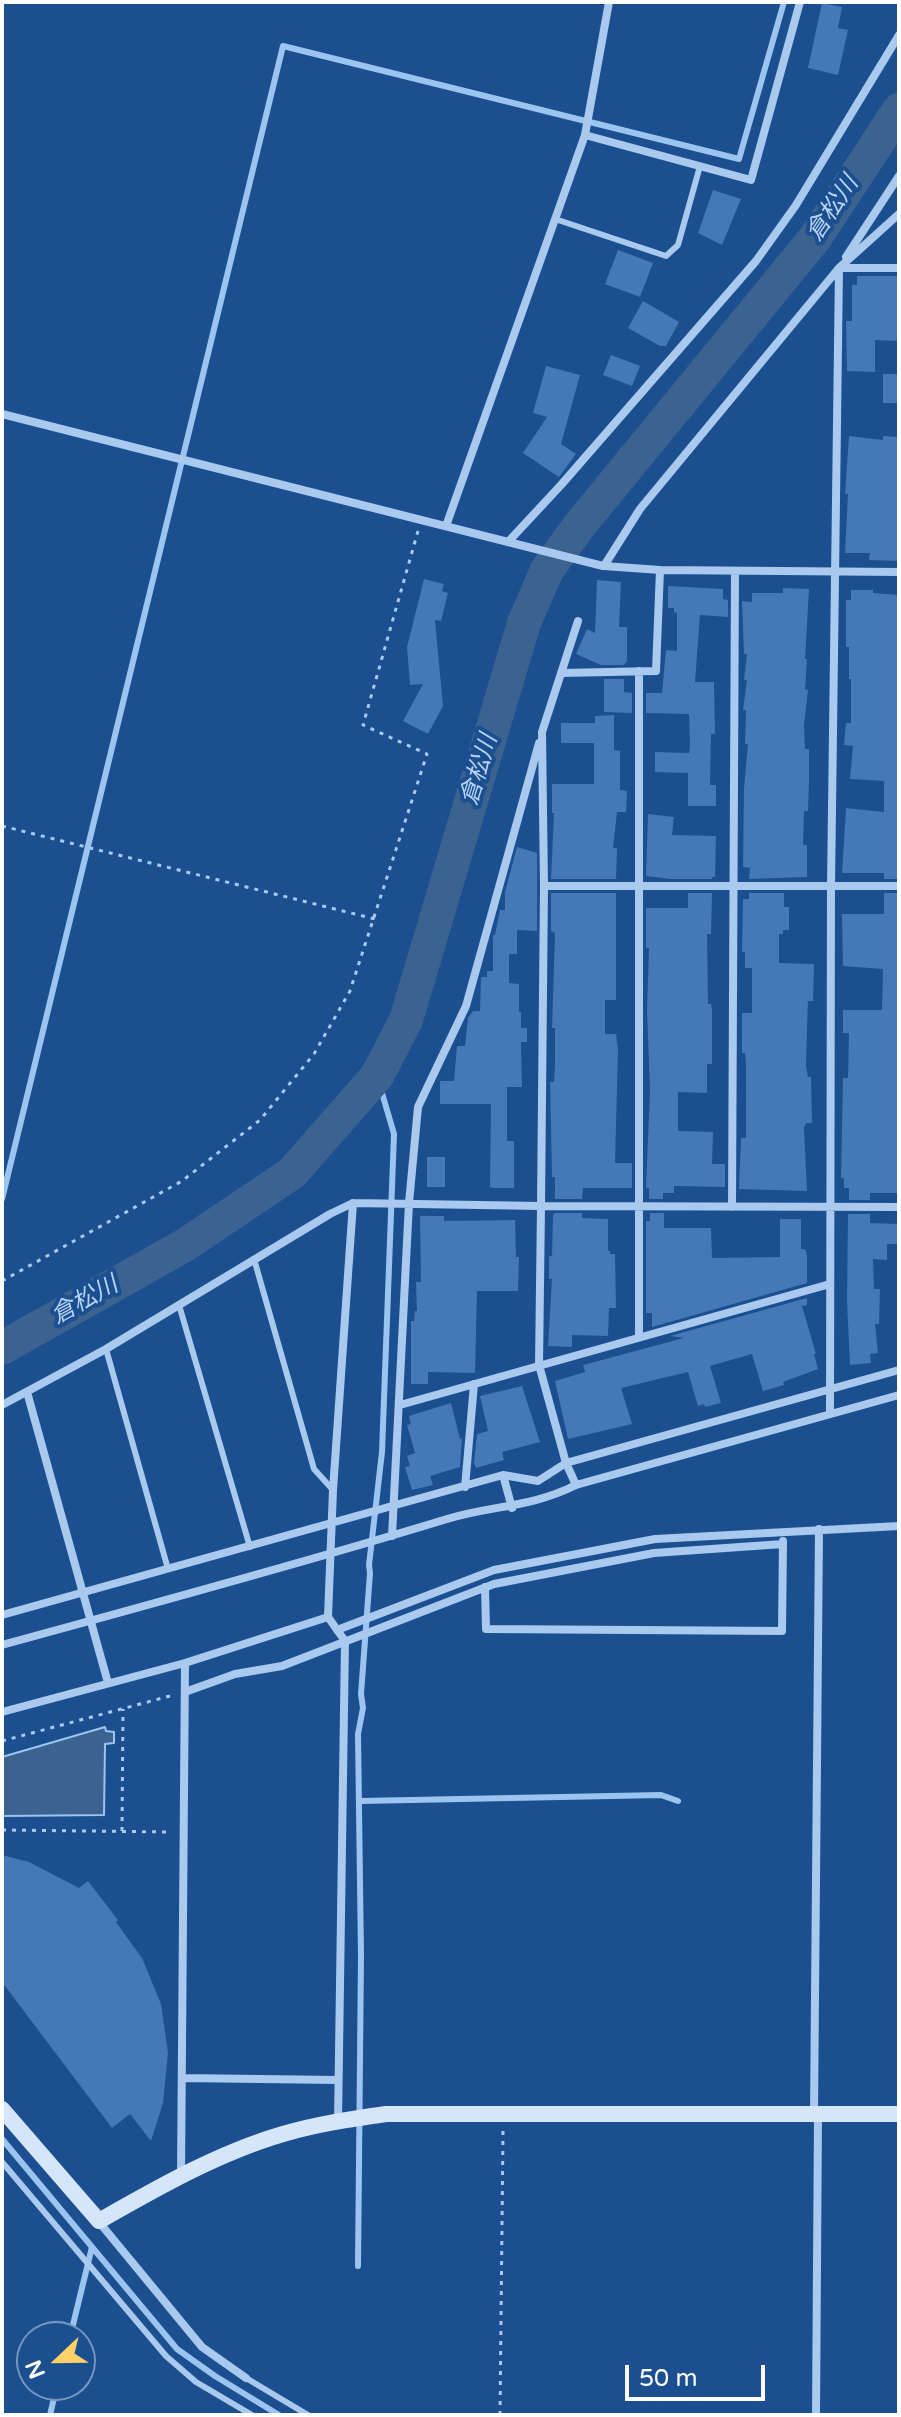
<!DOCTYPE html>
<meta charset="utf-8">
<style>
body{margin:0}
#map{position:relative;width:901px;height:2417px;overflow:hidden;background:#1b4f8f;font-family:"Varela Round",sans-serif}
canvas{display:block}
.frame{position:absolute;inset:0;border:4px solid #fff;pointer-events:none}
.north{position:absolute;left:16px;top:2321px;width:80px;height:80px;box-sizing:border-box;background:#1b4f8f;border:2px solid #7695bc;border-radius:50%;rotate:248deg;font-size:22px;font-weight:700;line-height:32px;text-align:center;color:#fff}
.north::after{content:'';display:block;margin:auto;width:28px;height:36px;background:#ffd166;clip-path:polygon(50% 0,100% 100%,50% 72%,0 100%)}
.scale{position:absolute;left:625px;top:2365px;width:140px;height:36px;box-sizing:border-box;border:4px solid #fff;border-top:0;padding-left:10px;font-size:24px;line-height:28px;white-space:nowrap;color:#fff;-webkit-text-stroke:6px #1b4f8f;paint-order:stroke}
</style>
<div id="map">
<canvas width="901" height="2417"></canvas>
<div class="frame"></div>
<div class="north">N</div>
<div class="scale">50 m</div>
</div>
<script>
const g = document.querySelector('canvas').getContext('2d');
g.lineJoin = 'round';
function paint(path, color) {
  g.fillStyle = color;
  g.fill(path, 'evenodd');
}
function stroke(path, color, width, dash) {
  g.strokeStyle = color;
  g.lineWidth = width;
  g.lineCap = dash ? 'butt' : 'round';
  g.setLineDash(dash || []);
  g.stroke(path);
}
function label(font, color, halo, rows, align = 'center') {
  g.font = font + ' "Varela Round","Noto Sans JP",sans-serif';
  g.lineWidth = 8;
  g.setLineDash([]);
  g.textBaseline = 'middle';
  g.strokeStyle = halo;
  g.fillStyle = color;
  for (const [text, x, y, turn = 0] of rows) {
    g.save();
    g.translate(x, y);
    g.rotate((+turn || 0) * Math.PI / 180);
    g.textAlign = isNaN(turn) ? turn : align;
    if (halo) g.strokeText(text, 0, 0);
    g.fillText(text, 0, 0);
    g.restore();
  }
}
const water = new Path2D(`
 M105,1727L106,1731L114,1732V1743L105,1744L104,1815L2,1816V1757Z`);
const stream = new Path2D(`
 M2,1199L283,46L739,159L784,2
 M361,1801L661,1795L678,1801
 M2,2139L177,2349L215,2376L279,2415
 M358,2266L361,1956L358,1734L363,1708L361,1694L370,1573L369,1565L382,1452L394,1134L377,1076
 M70,2337L92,2247
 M50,2415L57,2385`);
const river = new Path2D(`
 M2,1348L185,1245L292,1173L377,1076L406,1020L524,623L547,570L579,526L815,238L899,110`);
const building = new Path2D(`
 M822,3L842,7L838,28L848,30L838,75L808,68Z
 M713,190L741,199L722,245L698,233Z
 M618,250L653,263L640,297L605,284Z
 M857,276H899V341L875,340V372L847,371L846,321H852V285H857Z
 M643,301L679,322L666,346H660L628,328Z
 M611,355L640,366L632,386L603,375Z
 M546,366L580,375L561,444L576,454L559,477L523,453L547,417L533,413Z
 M883,374H899V403H883Z
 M849,436L883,440V436L899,437V561L869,560L870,553H845L848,494H845Z
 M424,579L444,584L442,591L448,593L441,621L435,620L443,706L428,734L403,721L423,684L410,685L407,647Z
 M597,580L621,582L619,627H627V661L624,665H601L576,654L587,629L595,633Z
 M668,586L723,589V599L728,600V617L700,615L695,682H714L715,734H711L710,785H716V806H688V773L655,772V752L689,753L690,746L689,714L646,713V693H662L666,650L677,651V613L674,612V608H668Z
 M783,588L809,589L805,659H807L805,689L808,690L804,725L805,749H809V783L808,811H804L803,845H807V877L749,879L750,868L743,867L744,788L748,744H745L746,710H743L747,680H744L747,654H744L742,601L752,602V593H783Z
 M851,590H873V593L899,595V879H884V873H842L846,808L884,812V781L850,779L853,746L844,745L846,723H851V679H849V647H846V600H851Z
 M604,679H624V692L632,693V713L604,712Z
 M614,715V750L620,751V790L627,791L626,812H617L613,848H617L616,879H551L554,813H552V784H594V743H561V723H595V716Z
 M648,814L674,817L672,835L716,836L715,877H712V879H671L646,876Z
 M517,847L537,853V931L517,930V954H509V983L519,984V1012H521V1028H527V1042H521L522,1087H507V1141H514V1188H494L490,1187L491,1104H440V1081H454L457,1046H465L468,1018L473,1011H480L481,977H487V971H493V935H495L500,910H505V892Z
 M551,893H616V1000H605V1034H616L618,1049L615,1163H632V1188H583L582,1199H555V1177H552L550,1082H554L555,1064V1028H552L555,933L551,931Z
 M688,893H712L711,934H707L708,1004H711L712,1010V1064H707V1093L678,1092V1131L713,1132L712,1164H725V1187L674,1186V1193H663V1199H649V1188H646L650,1090L647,1010L649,948H646V908H688Z
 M749,893H784V907H789V930H783V934H779V963L814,964L813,1001H808L807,1028L806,1066L808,1077H811L812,1123H806L804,1128L807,1191L739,1189L741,1138H746V1064L745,1053H742V1013H752V968H745V952H742L743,899H749Z
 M884,893H899V1193H870V1200H849V1188H844V1178H841L843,1078H848L849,1033H843V1010H882L883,969L843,966L842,914H884Z
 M427,1157H445V1187H427Z
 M555,1213H582V1218L608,1219V1251H610V1254H615L616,1308H609L608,1336L572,1335V1347L548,1346L552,1279H549V1256H552L553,1215Z
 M650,1213H664V1228H711L712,1258L780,1257V1219H801V1249H805L807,1255V1283L652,1327V1313H646V1221H650Z
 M848,1214H870V1223L899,1224V1244H887V1260L873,1259L874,1289H880L879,1324H875L878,1353L870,1354L871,1363L850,1365L847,1301Z
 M420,1216H444V1221L515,1220L516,1257H519L518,1291H477L475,1373L428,1372V1384H411V1321H414L415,1311H417L416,1282H421Z
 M807,1298V1305L802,1306L816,1354H814L818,1369L783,1382L784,1385L763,1391L752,1354L710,1366L721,1403L705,1407L704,1404L698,1406L688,1372L621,1388L632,1424L568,1439L555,1381L585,1372L583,1365L684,1338L670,1336Z
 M522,1386L540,1442L502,1452L504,1460L476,1468L474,1463L477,1434L488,1431L480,1396Z
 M451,1403L460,1439L462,1438L460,1467L430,1476L433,1485L412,1490L405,1467L410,1466L407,1456L415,1453L407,1425L411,1424L409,1416Z
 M2,1855L29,1862L79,1888L88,1881L118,1920L116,1922L142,1958L161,2004L168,2053L163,2103L151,2141L130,2114L112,2128L2,1982Z`);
const path = new Path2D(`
 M2,826L375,919
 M2,1281L182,1181L260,1120L314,1054L350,991L427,754L363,725L418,531
 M2,1741L170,1696
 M2,1830L170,1832
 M122,1831L123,1709
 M500,2415L503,2131`);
const lane = new Path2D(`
 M555,219L666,256L678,245L700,166
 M254,1259L314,1469L333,1490
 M179,1305L250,1547
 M106,1349L168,1569
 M2,2162L166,2356L196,2382L252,2415
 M246,2378L308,2415`);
const street = new Path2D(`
 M585,135L751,180L800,2
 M846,257L899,176
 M899,268H839L640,509L604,566L660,570L899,572
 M2,414L603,566
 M446,526L585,135L609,2
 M508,542L561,485L756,261L796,205L899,35
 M561,673L656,671L660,570
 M544,886H899
 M732,1207L735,571
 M639,1337V671
 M27,1392L108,1683
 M2,1405L106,1349L330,1214L353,1203L541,1206L544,886L542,732L578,621
 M400,1405L830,1284
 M830,1414L831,886L839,268L899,214
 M503,1475L512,1508
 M576,1485L566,1463L539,1365L541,1206L899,1207
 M465,1487L474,1384
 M392,1536L409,1203L418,1107L466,1006L539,743
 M485,1587L486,1629L782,1631L783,1541
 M2,1615L503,1475L538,1481L566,1463L899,1370
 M328,1617L345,1641L338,2121
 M337,1630L494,1570L655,1539L899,1526
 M2,1645C151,1604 300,1564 447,1519C493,1505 530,1508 576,1485L899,1395
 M185,1692L235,1674L282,1666L494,1584L654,1553L783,1544
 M2,1712L185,1663L328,1617L333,1490L353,1203
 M182,2078L338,2080
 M814,2114L819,1529
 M181,2175L185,1663
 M99,2222L202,2347L246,2378
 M816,2415L818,2115`);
const secondary = new Path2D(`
 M2,2109L99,2221C157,2188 218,2153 283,2134C317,2124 351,2119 386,2114H899`);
const waterNames = [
 ["倉松川",833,209,-56],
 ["倉松川",480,770,-73],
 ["倉松川",85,1301,-29]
];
paint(water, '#3c6290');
stroke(water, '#9cc4f0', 2);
stroke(stream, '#9cc4f0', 6);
stroke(river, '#3c6290', 34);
paint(building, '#4478b7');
stroke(path, '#a9c9ee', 3, [4, 6]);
stroke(lane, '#a9c9ee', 6);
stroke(street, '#a9c9ee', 8);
stroke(secondary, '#d6e6fa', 16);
label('italic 24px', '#b5d3f5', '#1b4f8f', waterNames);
</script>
